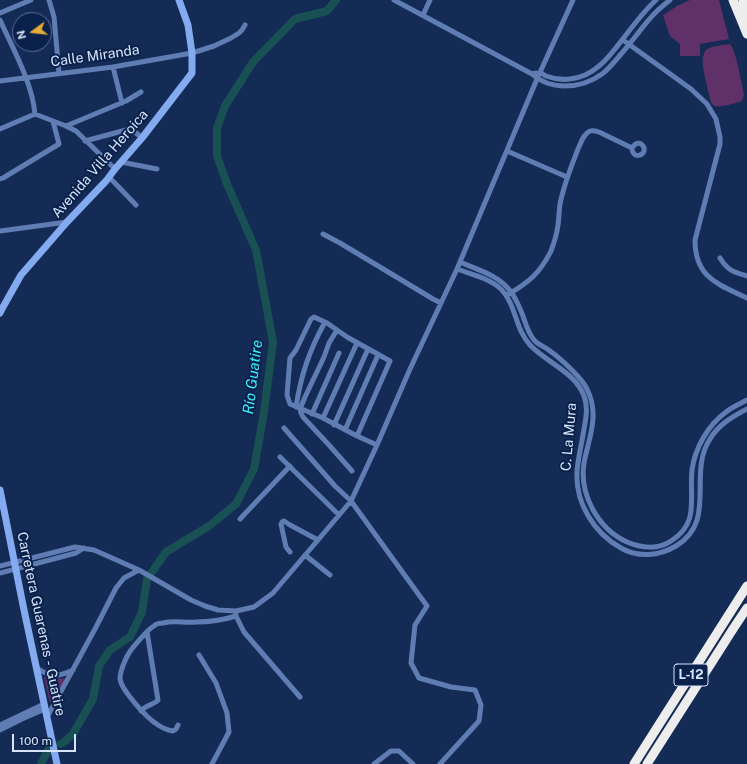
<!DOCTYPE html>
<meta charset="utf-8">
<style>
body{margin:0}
#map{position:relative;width:747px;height:764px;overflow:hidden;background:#142b56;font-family:"Public Sans",sans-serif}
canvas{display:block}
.north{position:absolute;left:12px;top:12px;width:40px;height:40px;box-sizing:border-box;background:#0a214b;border:1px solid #5c6f91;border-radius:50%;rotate:255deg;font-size:11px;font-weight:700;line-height:16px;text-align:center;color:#d7e4fa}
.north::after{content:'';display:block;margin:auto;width:14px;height:18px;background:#e6ad36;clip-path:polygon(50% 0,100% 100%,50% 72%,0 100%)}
.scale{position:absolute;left:12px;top:734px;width:64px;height:18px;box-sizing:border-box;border:2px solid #d7e4fa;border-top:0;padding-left:5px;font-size:12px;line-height:14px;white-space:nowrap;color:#d7e4fa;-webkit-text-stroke:3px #0a214b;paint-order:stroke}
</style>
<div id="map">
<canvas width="747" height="764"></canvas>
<div class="north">N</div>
<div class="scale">100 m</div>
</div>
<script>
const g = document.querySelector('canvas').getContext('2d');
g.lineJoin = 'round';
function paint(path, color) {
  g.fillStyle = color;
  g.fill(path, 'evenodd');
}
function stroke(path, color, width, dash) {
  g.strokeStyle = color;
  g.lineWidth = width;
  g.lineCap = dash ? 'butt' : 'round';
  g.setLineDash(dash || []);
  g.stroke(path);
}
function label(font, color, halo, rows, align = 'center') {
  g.font = font + ' "Public Sans",sans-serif';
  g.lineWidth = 4;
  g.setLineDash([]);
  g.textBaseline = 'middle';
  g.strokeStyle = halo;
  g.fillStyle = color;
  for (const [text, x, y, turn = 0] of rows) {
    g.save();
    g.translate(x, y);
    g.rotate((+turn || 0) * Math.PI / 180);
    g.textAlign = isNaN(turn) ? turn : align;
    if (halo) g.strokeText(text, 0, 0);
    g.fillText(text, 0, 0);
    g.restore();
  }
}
const green = new Path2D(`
 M690,0H719L729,39L700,44V56H680V44L670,36L663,15L677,6Z
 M730,44C737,53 741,82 744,95L742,101C736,103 720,108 715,106C714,105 713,105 712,104C710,100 703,70 703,65C702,60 703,54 706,50C710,46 724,45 730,44Z
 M44,677L66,679L50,703Z`);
const river = new Path2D(`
 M60,744L63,743L73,734L93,699L99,666L110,650L130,637L142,612L147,579L166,552L209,526L236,504L254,469L264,412L273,342L256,250L227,184L217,156V128L225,106L253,62L295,19L327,11L336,0
 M41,764L48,750`);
const street = new Path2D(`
 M49,0L54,17L59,73
 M394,0L532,74
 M656,0C643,12 633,26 622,40C609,57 594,77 570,79C562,80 554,79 546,76C544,75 543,74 541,73C538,73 534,73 532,74C541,82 552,86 565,86C578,86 591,82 602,74C609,69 615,61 621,54C633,41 643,25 656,12C660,8 665,4 670,0
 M0,13L31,0
 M423,15L430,0
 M0,20C13,49 32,82 35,114
 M623,40L691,89L707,104L716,119L720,137V144L695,240C695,278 718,284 747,298
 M113,67L122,103
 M0,81L113,67L192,53L214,46L231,38L239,33L242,30L245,25
 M35,114L66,126L76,131L115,169
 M66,126L126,101L141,92
 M0,129L35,114
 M85,141L126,130L135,132L142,138
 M507,151L567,177
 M121,162L157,169
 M109,177L136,205
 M0,179L3,178L59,144L53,121
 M0,231L67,222
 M323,234L340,243L433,299L441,303
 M720,258C728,271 734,272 747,276
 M460,262C478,270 499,275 511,292C515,297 518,304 521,311C525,320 527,333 535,341C539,345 545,347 550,351C560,358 582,378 587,389C600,415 589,437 584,463C579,494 598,529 627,542C641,548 658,550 671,541C700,523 689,498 692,470C695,448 708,425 726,412C732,407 740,404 747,400
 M457,269C471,274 489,278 501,289C516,304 515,329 530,345C546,362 576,373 584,396C589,409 585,422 583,435C581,447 578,459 577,471C575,503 594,533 621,548C638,558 659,556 676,546C718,521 687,474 710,439C719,424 732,417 747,409
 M509,294C529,282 540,273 551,251C554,243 557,234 558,225C559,218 559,211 560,204C564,184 571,167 578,149C581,143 583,134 590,131C593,130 596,131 599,132L632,148C632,152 634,157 640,155C650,152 640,135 632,148
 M337,330L329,343L324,357L305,397L300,409L301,413L303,417L329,445L352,471
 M296,407C301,375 309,351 325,322
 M312,414L339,353
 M323,418L357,343
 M334,425L368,349
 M284,428L335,486L351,501L427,606L415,625L411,663L419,678L451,687L475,690L481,705L479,721L440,764
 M345,430L378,355
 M357,436L390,361L347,337L327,323L314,317L311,319L296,350L290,358L287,395L290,404L323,418L357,436L377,445
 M280,457L339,515
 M240,519L290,466
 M290,552L286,547L281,524L282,522L284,521L290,525L318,540
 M305,555L330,575
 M0,566L75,547L94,550L139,570L191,600L205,606L218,610L236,611L254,607L273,593L351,501L377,445L410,369L457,269L537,79L573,0
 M0,573L76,553L84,548
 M236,614V616L244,632L300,697
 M199,655L216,683L227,713L229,732L212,764
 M37,668C51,678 58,677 73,670
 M141,711C145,705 154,705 158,700L147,632
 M47,717L95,629L116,588L124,578L139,570
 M0,725L44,704
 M178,725L176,729L173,731C156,729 140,710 130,697C126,692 121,685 120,679C120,672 125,659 129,653C132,648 149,628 154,626C156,624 160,623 163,623C174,620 185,623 196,622C210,622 223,620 236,616
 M0,730L22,719L45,709
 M374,764L391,751H399L413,764`);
const secondary = new Path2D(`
 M0,313L3,307L21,275L67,222L106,181L115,169L142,138L192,73V53L188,25L179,0
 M0,490L24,610L57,764`);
const highway = new Path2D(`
 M733,0L747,34
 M743,0L747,18
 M634,764L747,586
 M647,764L733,629L747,608`);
const shields = [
 [691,675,34]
];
const shieldNames = [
 ["L-12",691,675]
];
const streetNames = [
 ["Calle Miranda",95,56,-8],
 ["Avenida Villa Heroica",100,164,-49],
 ["C. La Mura",569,437,-85],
 ["Carretera Guarenas - Guatire",41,624,78]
];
const waterNames = [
 ["Río Guatire",253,377,-83]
];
paint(green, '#603168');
stroke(river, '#185053', 8);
stroke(street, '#5f7db3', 5);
stroke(secondary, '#84abf0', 7);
stroke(highway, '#ededed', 9);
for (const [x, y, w] of shields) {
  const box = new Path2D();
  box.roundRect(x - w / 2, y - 11, w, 22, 3);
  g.fillStyle = '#0a214b';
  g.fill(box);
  stroke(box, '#d7e4fa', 1);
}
label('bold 13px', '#d7e4fa', null, shieldNames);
label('14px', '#d7e4fa', '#0a214b', streetNames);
label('italic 15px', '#3ceffa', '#0a214b', waterNames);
</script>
